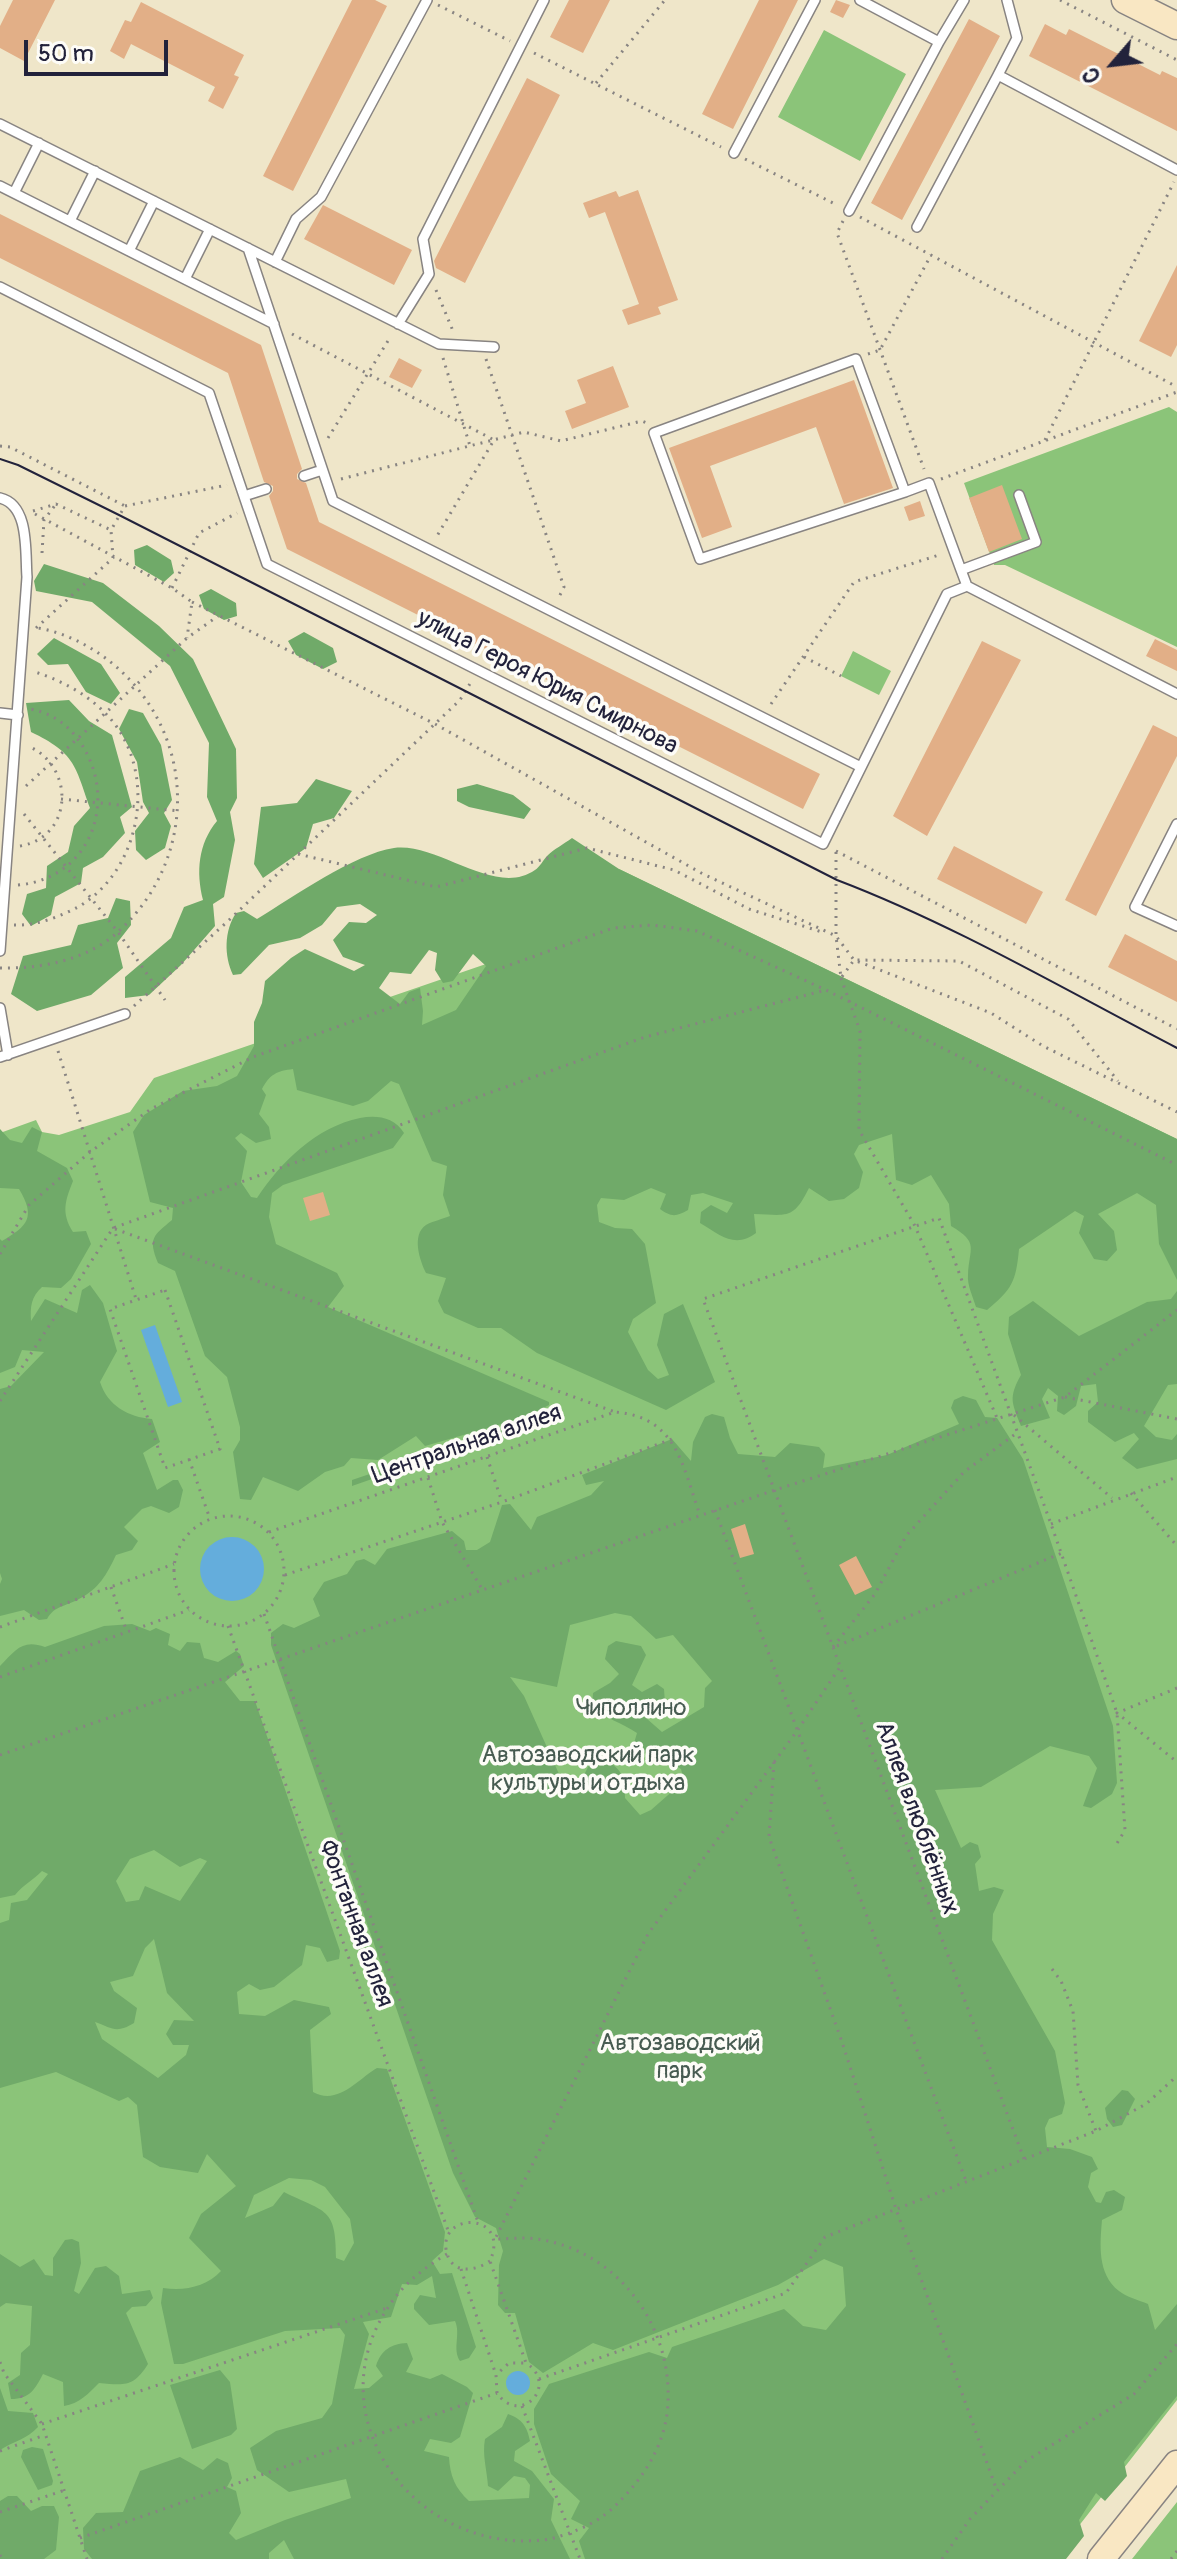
<!DOCTYPE html>
<meta charset="utf-8">
<style>
body{margin:0}
#map{position:relative;width:1177px;height:2559px;overflow:hidden;background:#efe6c9;font-family:Pangolin,sans-serif}
canvas{display:block}
.north{position:absolute;left:1073px;top:24px;width:80px;height:80px;-webkit-text-stroke:6px #fdfcf7;paint-order:stroke;rotate:242deg;font-size:22px;font-weight:700;line-height:32px;text-align:center;color:#22223b}
.north::after{content:'';display:block;margin:auto;width:28px;height:36px;background:#22223b;clip-path:polygon(50% 0,100% 100%,50% 72%,0 100%)}
.scale{position:absolute;left:24px;top:40px;width:144px;height:36px;box-sizing:border-box;border:4px solid #22223b;border-top:0;padding-left:10px;font-size:24px;line-height:28px;white-space:nowrap;color:#22223b;-webkit-text-stroke:6px #fdfcf7;paint-order:stroke}
</style>
<div id="map">
<canvas width="1177" height="2559"></canvas>
<div class="north">С</div>
<div class="scale">50 m</div>
</div>
<script>
const g = document.querySelector('canvas').getContext('2d');
g.lineJoin = 'round';
function paint(path, color) {
  g.fillStyle = color;
  g.fill(path, 'evenodd');
}
function stroke(path, color, width, dash) {
  g.strokeStyle = color;
  g.lineWidth = width;
  g.lineCap = dash ? 'butt' : 'round';
  g.setLineDash(dash || []);
  g.stroke(path);
}
function label(font, color, halo, rows, align = 'center') {
  g.font = font + ' Pangolin,sans-serif';
  g.lineWidth = 7;
  g.setLineDash([]);
  g.textBaseline = 'middle';
  g.strokeStyle = halo;
  g.fillStyle = color;
  for (const [text, x, y, turn = 0] of rows) {
    g.save();
    g.translate(x, y);
    g.rotate((+turn || 0) * Math.PI / 180);
    g.textAlign = isNaN(turn) ? turn : align;
    if (halo) g.strokeText(text, 0, 0);
    g.fillText(text, 0, 0);
    g.restore();
  }
}
const green = new Path2D(`
 M824,30L906,74L860,161L778,117Z
 M1169,407L1177,412V647L1005,565H994L964,483Z
 M853,651L891,671L879,695L841,676Z
 M619,869L1177,1139V2400L1053,2559H0V1133L36,1120L42,1132L59,1135L130,1112L154,1078L585,930Z
 M1177,2502V2559H1132Z`);
const forest = new Path2D(`
 M147,545L171,560L174,573L164,582L135,565L134,550Z
 M44,564L103,583L159,626L193,659L236,749L237,798L230,812L235,840L224,897L213,904L215,926L181,965L149,995L125,998V977L171,938L184,907L203,900C196,872 198,844 217,821L207,797L209,743L170,666L92,602L36,591L34,581Z
 M211,589L236,603L237,616L224,620L204,609L199,595Z
 M304,632L333,648L337,662L323,669L296,655L288,641Z
 M54,638L101,664L120,693L111,704L86,692L68,664L48,665L37,654Z
 M69,700L89,721L112,735L132,807L120,817L125,833L103,857L83,868L81,883L55,897L51,915L31,926L22,914L27,894L46,888L47,866L68,852L74,826L90,808C75,765 75,753 31,732L26,703Z
 M129,709L143,713L161,745L172,800L164,813L171,826L165,848L146,860L136,850L135,831L149,813L143,802L137,762L119,729Z
 M316,779L352,791L334,818L313,824L306,848L263,878L254,864L261,807L297,803Z
 M477,784L513,795L531,809L524,819L469,807L457,801V789Z
 M572,838L619,869L1177,1139V1280L1159,1244L1156,1205L1137,1193L1098,1214L1114,1231L1117,1250L1107,1261L1094,1259L1079,1233L1084,1216L1075,1211L1019,1249C1016,1282 1012,1289 987,1310L976,1307C973,1297 967,1285 968,1275C969,1248 980,1243 951,1226L949,1204L931,1175L912,1185L896,1180L892,1134L859,1145L854,1154L863,1172L859,1188L844,1199L829,1201L809,1188C793,1220 788,1215 754,1214L756,1233C735,1249 720,1235 700,1223L701,1212L711,1205L727,1213L733,1203L703,1193L691,1195L688,1210C676,1217 671,1217 660,1209L666,1194L651,1188L624,1200L601,1198L597,1205L599,1222L615,1228L632,1229L645,1244L656,1303L633,1319L628,1332L648,1370L658,1379L669,1375L657,1345L664,1314L683,1304L715,1382L666,1410L537,1353L501,1328H478L444,1313L438,1301L446,1278L426,1273C420,1261 411,1235 426,1225C433,1221 443,1219 450,1216L443,1195L447,1166L432,1161L399,1084L391,1081L368,1101L353,1106L297,1090L293,1069C277,1071 270,1074 262,1089L266,1095L259,1114L269,1127L271,1139L256,1143L241,1133L235,1138L247,1151L241,1182L251,1197L257,1198C281,1162 316,1127 360,1118C377,1115 394,1117 404,1133L393,1148L283,1185L272,1193L269,1217L276,1244L337,1273L344,1286L328,1307L549,1402V1405L526,1417L425,1446L416,1436L378,1460L351,1458L344,1466L325,1472L298,1491L263,1477L251,1500L240,1499L233,1452L240,1440V1427L227,1377L205,1356L175,1271L158,1263C148,1238 153,1236 172,1220L173,1208L150,1202L133,1132L144,1115L183,1091L217,1086L237,1076L254,1046V1022L262,1003L265,981L291,958L305,949L354,971L365,965L343,957L333,940L349,922L366,923L377,915L360,904L337,907L322,925L300,938L269,945L241,974L233,975C224,956 224,931 236,913L244,911L257,919C293,897 354,854 394,848C438,842 495,898 535,870C540,867 543,860 547,856C554,849 564,844 572,838ZM429,950L437,953L435,970L443,983L453,981L473,954L486,966L456,1010L422,1025L423,1011L420,988L409,992L400,1004L379,988L390,972L411,974Z
 M116,898L130,901L131,925L117,943L123,968L91,995L37,1011L11,994L23,956L71,945L78,925L108,918Z
 M32,1127L42,1132L37,1151L67,1168L73,1181C65,1201 61,1213 73,1232L86,1231L91,1244L71,1279L61,1288L42,1287C31,1297 30,1307 31,1321L45,1299L77,1313L82,1290L90,1285L103,1303L117,1351L100,1382C108,1406 128,1417 152,1419L160,1442L143,1453L157,1490L173,1480H178L183,1490L179,1507L169,1513L151,1506L142,1509L124,1527L138,1541L132,1550L116,1555C107,1574 99,1589 79,1599C65,1607 55,1605 47,1619L39,1620L24,1610L0,1616V1584L2,1579L0,1573V1389L11,1386L44,1352L22,1350L15,1367L0,1373V1239L2,1241C28,1226 36,1217 19,1189L0,1188V1129L10,1140L22,1143Z
 M1177,1291V1384L1168,1385L1144,1426L1156,1437L1172,1440L1177,1434V1459L1137,1469L1122,1458L1139,1439L1134,1433L1115,1442L1088,1422V1411L1098,1402L1096,1384L1081,1386L1076,1406L1064,1415L1057,1411L1058,1396L1048,1388L1042,1399L1050,1418L1021,1426C1012,1403 1008,1398 1021,1375L1008,1334L1009,1317L1033,1301L1079,1336L1147,1302L1171,1299Z
 M963,1396L976,1400L985,1417L997,1418L1023,1459L1113,1726L1117,1783L1112,1794L1091,1808L1083,1806L1097,1768L1089,1756L1050,1746L981,1787L935,1790L961,1848L970,1842L978,1845L981,1857L975,1864L979,1891L994,1887L1004,1890L993,1914L992,1940L1055,2051L1065,2103L1062,2114L1049,2119L1045,2128L1047,2147L1070,2149L1092,2157L1098,2169L1091,2173L1088,2187L1096,2202L1101,2203L1106,2192L1114,2190L1125,2197L1122,2210L1102,2220C1100,2244 1097,2274 1119,2291C1126,2297 1139,2300 1148,2304L1155,2330L1177,2304V2396L1124,2462L1127,2476L1105,2501L1096,2493L1079,2520L1084,2536L1066,2559H585L579,2541L589,2528L571,2519L580,2501L551,2474L534,2424V2409L549,2384L649,2352L667,2358L672,2347L784,2309L803,2326L826,2330L846,2306L843,2267L824,2259L778,2285L613,2350L593,2343L543,2373L529,2362L515,2313H505L498,2305L499,2265L503,2251L496,2228L475,2217L453,2173L271,1645V1633L283,1624L294,1628L320,1616L313,1599L324,1582L347,1574L356,1561L364,1559L375,1565L387,1549L452,1531L464,1541L466,1550H477L490,1542L502,1505L510,1504L531,1530L537,1517L591,1495L604,1481L586,1485L582,1475L672,1439L691,1461L693,1442L705,1417L712,1414L724,1417L730,1438L738,1454L775,1457L790,1443L819,1447L825,1454L823,1468L887,1455L959,1424L951,1408L954,1400ZM615,1613L631,1616L656,1639L673,1635L712,1681L705,1688L704,1707L662,1732L646,1718L643,1709L648,1704L660,1707L665,1703L664,1689L657,1684L642,1692L632,1685L646,1655L641,1646L616,1641L608,1646L605,1659L619,1674L610,1683L593,1693L592,1707C605,1718 622,1723 637,1733L632,1750L643,1754L650,1750L681,1769L684,1781L651,1810L640,1815L625,1798C625,1777 622,1766 600,1759L589,1765L580,1783L559,1774L524,1696L510,1677L557,1687L570,1625Z
 M541,1418L542,1421L446,1454L445,1447Z
 M429,1454V1459L352,1486V1480Z
 M132,1624L150,1631L156,1628L170,1634L168,1645L180,1651L187,1642L200,1643L204,1658L218,1662L236,1651L240,1654L244,1666L225,1682L240,1701H255L340,1951L339,1959L327,1962L320,1948L306,1945L302,1965L274,1987L260,1990L249,1984L237,1992L239,2014L265,2016L294,2000L329,2007L331,2014L310,2030L313,2092C338,2106 358,2079 377,2068L387,2069L445,2232L443,2251L432,2261L440,2274L452,2273L476,2347L469,2358L460,2361C452,2349 461,2334 455,2321L429,2325L414,2309V2304L420,2295L436,2298L432,2276L417,2285L402,2284L391,2317L363,2322L369,2334L354,2389L369,2388L383,2376L376,2366C381,2350 391,2344 407,2343L413,2359L406,2372L430,2379L442,2374L467,2387L473,2393L460,2437L451,2443L430,2439L424,2451L449,2457C450,2476 455,2488 469,2501L529,2498L530,2485L525,2478L514,2476L498,2491L488,2486C487,2470 482,2455 485,2439L502,2427L508,2414C522,2419 527,2426 530,2441L515,2451L514,2461L532,2471L554,2499L551,2520L570,2559H294L284,2540L269,2553V2559H92L84,2549L83,2528L96,2513L123,2512L140,2471L180,2457L203,2470L217,2458L228,2463L232,2478L227,2487L236,2491L241,2513L229,2533L236,2540L285,2520L351,2498L346,2479L289,2492L257,2470L250,2448L276,2431L322,2418L332,2404L345,2335L340,2328L285,2331L183,2364H174L161,2303L163,2288C185,2291 206,2287 221,2271L189,2238L201,2214L236,2186L207,2154L198,2173L160,2167L143,2157L137,2105L128,2097L119,2101L56,2072L0,2088V1923L9,1920L11,1903L27,1900L48,1874L42,1871C33,1880 23,1885 15,1895L0,1898V1666C16,1650 22,1639 45,1647L104,1626ZM154,1850L180,1867L200,1858L207,1861L180,1901L145,1886L139,1900L126,1902L116,1881L130,1859ZM154,1939L167,1993L194,2021L174,2020L166,2034L173,2045H189L186,2055L158,2078L102,2039L95,2022C112,2028 116,2034 134,2023L137,2008L114,1991L110,1982L133,1976L145,1948ZM289,2178L311,2180L325,2187L350,2219L354,2243L344,2261L336,2258C336,2207 326,2213 284,2192L273,2206L245,2218L254,2195Z
 M1122,2090L1128,2091L1135,2099L1122,2125L1113,2127L1107,2119L1105,2108Z
 M72,2239L79,2242L81,2263L74,2291L79,2294L95,2268L106,2266L119,2276L122,2294L150,2290L153,2298L146,2306L132,2307L126,2313L148,2364C133,2388 124,2385 99,2383C89,2393 79,2404 64,2406L63,2382L43,2374C35,2389 30,2399 11,2399L8,2383L20,2375L21,2353L30,2345L32,2306L6,2303L0,2307V2254L20,2267L34,2259L45,2275L53,2276V2258L65,2240Z
 M220,2370L230,2382L237,2429L231,2435L192,2449L170,2385Z
 M0,2388L8,2411L33,2413L38,2427C27,2439 14,2441 0,2450Z
 M32,2447L43,2449L53,2481L52,2485L38,2490L21,2457L23,2450Z
 M8,2496H17L31,2511L42,2506H54L59,2517L56,2550L44,2559H0V2501Z`);
const water = new Path2D(`
 M155,1325L182,1402L168,1407L141,1330Z
 M200 1569a32 32 0 1 1 64 0a32 32 0 1 1-64 0Z
 M506 2383a12 12 0 1 1 24 0a12 12 0 1 1-24 0Z`);
const building = new Path2D(`
 M13,0H55L24,61L0,48V26Z
 M352,0H375L387,6L293,191L263,176Z
 M569,0H610L583,53L550,37Z
 M759,0H798L733,129L702,114Z
 M836,0L850,5L843,18L830,12Z
 M141,2L244,55L234,75L239,77L223,109L208,101L215,87L131,44L124,59L110,51L125,20L131,22Z
 M969,19L1000,36L902,220L871,203Z
 M1045,24L1066,35L1069,29L1160,75L1162,71L1177,78V131L1029,56Z
 M527,78L560,95L465,283L436,268L434,261Z
 M638,190L678,300L658,307L661,314L628,325L622,310L639,304L605,212L589,218L583,203L616,191L619,197Z
 M323,205L412,250L394,285L304,239Z
 M0,214L261,345L302,469L297,474V479L306,483L319,522L820,774L803,809L287,549L269,496L273,491V486L264,482L228,373L0,258Z
 M1177,265V345L1171,357L1139,341Z
 M399,358L422,370L412,388L389,377Z
 M613,366L629,407L572,429L565,411L586,403L577,380Z
 M854,380L893,488L844,504L816,427L710,466L732,527L702,538L669,448Z
 M1002,485L1022,539L989,552L969,498Z
 M920,501L925,516L909,521L904,507Z
 M1155,639L1177,650V671L1146,656Z
 M982,641L1021,660L927,836L893,816Z
 M1153,725L1177,737V756L1096,916L1065,900Z
 M954,846L1043,892L1026,924L937,879Z
 M1125,934L1177,961V1002L1108,967Z
 M323,1192L330,1215L310,1221L303,1198Z
 M745,1524L754,1554L740,1558L731,1529Z
 M856,1556L872,1587L855,1595L839,1565Z`);
const path = new Path2D(`
 M1060,0L1177,60
 M438,5L510,41
 M534,53L721,147
 M596,83L665,0
 M745,159L835,204
 M860,217L1177,387
 M843,221L837,233L924,469
 M436,290L453,331
 M292,334L494,440L437,536
 M868,354L880,350L931,255
 M443,358L470,446
 M486,359L564,587L559,597
 M328,438L391,336
 M1045,440L1174,182
 M0,446L10,447L125,506
 M341,479L524,432L561,441L642,421L647,423
 M941,479L1177,392
 M33,511L56,504L111,530
 M35,514L172,588L192,602L187,638
 M42,553L44,520L56,504
 M172,588L199,533L237,513
 M192,602L435,724L703,874L836,936L854,960L991,1013L1043,1046L1177,1112
 M36,628L113,558L111,530L125,506L227,485
 M804,657L841,676
 M771,704L854,582L939,555
 M26,786L187,638L218,616
 M61,799L179,811
 M24,814L118,932L165,1000
 M20,846C74,837 75,766 28,746
 M836,851L1177,1029
 M836,852V936L841,978L854,960L959,961L1068,1019L1118,1081
 M298,854L436,887L587,848L674,870L749,909L822,932
 M18,885C97,878 122,788 72,732C61,720 47,712 30,709
 M14,925C36,926 59,917 78,907C144,869 160,765 103,711C85,693 60,680 35,672
 M0,968C41,969 88,960 119,931C199,857 197,734 113,664C91,646 66,633 38,628
 M841,978L860,1031L859,1130L915,1226L997,1418
 M134,1006L227,922L460,700L471,682
 M58,1051L136,1299
 M115,1229L615,1412
 M0,1254L29,1205L90,1152L151,1109L253,1057L613,928L652,925L697,931L826,990L1177,1165
 M165,1290L220,1449L165,1468L110,1309Z
 M1065,1397L1177,1419
 M0,1401L113,1228L645,1037L826,990
 M1014,1415L1112,1498
 M487,1457L502,1502
 M189,1459L210,1519
 M428,1478L442,1522L482,1589
 M1131,1493L1177,1546
 M715,1510L966,2181
 M174 1571a55 55 0 1 1 110 0a55 55 0 1 1-110 0Z
 M1051,1524L1177,1477
 M269,1532L615,1412C677,1417 682,1465 700,1515
 M285,1575L502,1502L672,1439
 M111,1587L127,1632
 M264,1614L478,2222
 M228,1626L449,2233
 M0,1627L174,1564
 M837,1646L1062,1553
 M833,1647L875,1594L906,1536L964,1472L1018,1432
 M0,1677L189,1610
 M1177,1688L1117,1713L1177,1762
 M0,1755L775,1490L1065,1397L1177,1310
 M774,1762L769,1837L842,2042L896,2209L997,2491
 M1052,1969L1061,1981L1073,2011L1078,2085L1096,2131
 M1024,2159L703,1299L939,1218L1051,1524L1117,1713L1125,1830L1116,1845
 M447,2254C424,2268 404,2283 389,2306C312,2419 419,2559 550,2539C573,2533 596,2524 614,2507C640,2482 662,2451 667,2414C677,2332 621,2251 537,2239C523,2237 508,2239 495,2239L648,1934L797,1731L840,1667
 M490,2261C474,2272 450,2275 446,2249C441,2211 511,2213 490,2261L526,2363C560,2385 520,2427 497,2393L496,2375L509,2363H526
 M461,2269L496,2375
 M0,2362L4,2373L42,2424L87,2559
 M539,2379L786,2293L825,2237L1096,2131L1146,2104L1177,2076
 M522,2406L580,2559
 M42,2424L387,2308
 M0,2451L45,2435
 M0,2512L65,2490
 M80,2538L497,2393
 M0,2555L2,2559
 M942,2559L970,2519L1026,2461L1134,2394L1177,2344
 M1171,2559L1177,2551`);
const lane = new Path2D(`
 M860,0L939,42L964,0
 M1007,0L1017,38L998,75L1177,170
 M0,124L439,344L494,347
 M734,153L815,0
 M0,186L274,324
 M14,193L39,143
 M849,211L939,42
 M70,221L95,171
 M917,227L998,75
 M248,248L333,501L861,767
 M129,251L154,201
 M275,262L296,219L321,197L427,0
 M185,279L210,229
 M0,287L209,393L267,564L823,844L947,594L967,586L1177,694
 M398,324L429,274L423,239L544,0
 M304,476L322,470
 M905,492L856,359L654,433L700,559L905,492L929,483L961,570
 M244,496L266,489
 M0,498C30,505 25,553 27,577L0,951
 M967,586L961,570L1036,542L1019,495
 M0,713L18,715
 M1177,824L1135,907L1177,926
 M0,1008L8,1055
 M0,1057L125,1014`);
const secondary = new Path2D(`
 M1125,0L1177,26
 M1101,2559L1177,2464`);
const tram = new Path2D(`
 M0,459L18,465L119,515L837,880C955,925 1065,990 1177,1048`);
const streetNames = [
 ["улица Героя Юрия Смирнова",547,683,27],
 ["Центральная аллея",467,1445,-19],
 ["Аллея влюблённых",916,1818,70],
 ["Фонтанная аллея",355,1924,70]
];
const parkNames = [
 ["Чиполлино",631,1709],
 ["Автозаводский парк",588,1756],
 ["культуры и отдыха",588,1784],
 ["Автозаводский",680,2044],
 ["парк",680,2072]
];
paint(green, '#8bc479');
paint(forest, '#70aa69');
paint(water, '#64addc');
paint(building, '#e2af87');
stroke(lane, '#888482', 12);
stroke(secondary, '#888482', 29);
stroke(path, '#888482', 3, [2, 6]);
stroke(lane, '#fff', 9);
stroke(secondary, '#f9e7c3', 26);
stroke(tram, '#22223b', 2);
label('24px', '#22223b', '#fdfcf7', streetNames);
label('24px', '#475b51', '#fdfcf7', parkNames);
</script>
